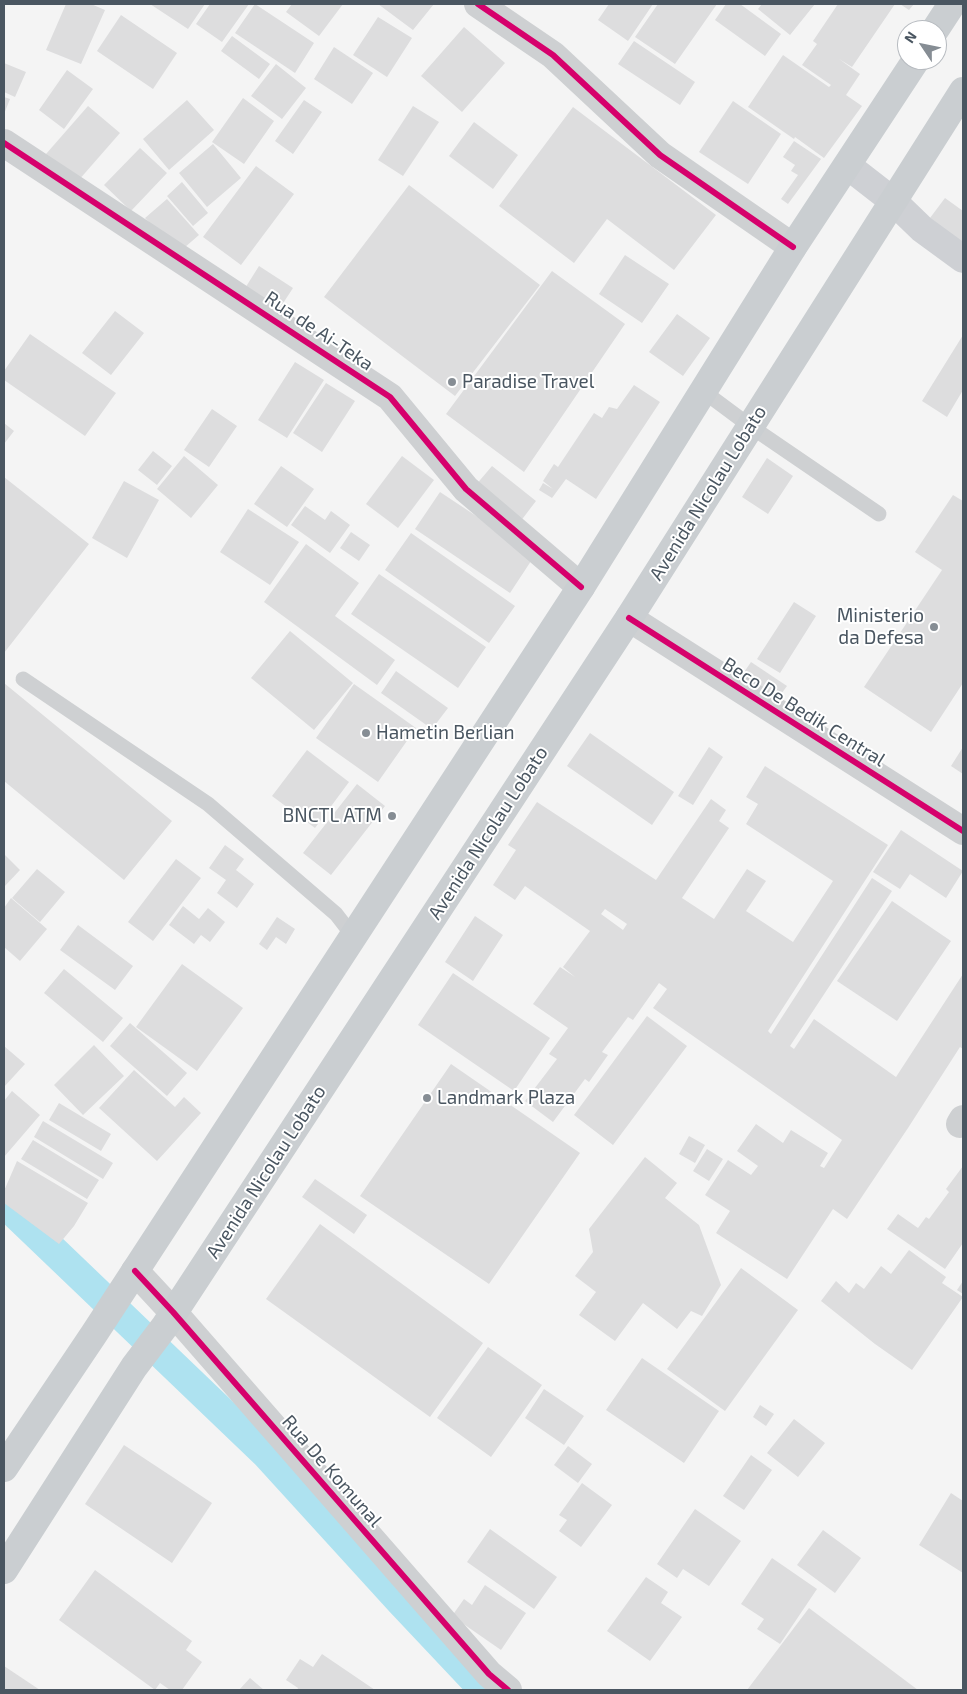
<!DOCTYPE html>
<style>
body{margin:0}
#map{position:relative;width:967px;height:1694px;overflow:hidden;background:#f4f4f4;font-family:"Exo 2",sans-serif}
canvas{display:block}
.frame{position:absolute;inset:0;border:5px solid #4a5661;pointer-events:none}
.north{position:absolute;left:897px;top:20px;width:50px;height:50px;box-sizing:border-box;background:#fff;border:1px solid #b7bbc0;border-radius:50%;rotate:304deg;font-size:14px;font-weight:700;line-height:20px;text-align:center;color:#4a5661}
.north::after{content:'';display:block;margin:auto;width:18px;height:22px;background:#868d94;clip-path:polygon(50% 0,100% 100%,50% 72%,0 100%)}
</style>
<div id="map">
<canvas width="967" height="1694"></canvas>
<div class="frame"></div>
<div class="north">N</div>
</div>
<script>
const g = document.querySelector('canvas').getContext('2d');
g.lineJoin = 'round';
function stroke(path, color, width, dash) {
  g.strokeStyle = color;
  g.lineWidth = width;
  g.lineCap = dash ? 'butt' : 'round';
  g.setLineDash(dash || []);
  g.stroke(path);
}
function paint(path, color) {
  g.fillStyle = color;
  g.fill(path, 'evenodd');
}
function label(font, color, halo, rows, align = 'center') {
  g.font = font + ' "Exo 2",sans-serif';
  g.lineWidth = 4;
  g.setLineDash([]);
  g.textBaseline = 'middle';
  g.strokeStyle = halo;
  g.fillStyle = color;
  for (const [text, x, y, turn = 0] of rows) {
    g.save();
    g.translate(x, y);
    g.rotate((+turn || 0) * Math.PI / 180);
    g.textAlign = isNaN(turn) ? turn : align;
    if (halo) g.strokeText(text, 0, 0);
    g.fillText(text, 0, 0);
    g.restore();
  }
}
const canal = new Path2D(`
 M4,1203L266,1454L400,1601L484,1690`);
const building = new Path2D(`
 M66,4H91L105,10L81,64L46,50Z
 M150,4H205L188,29Z
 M210,4H249L222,42L196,24Z
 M255,4L314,43L295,73L235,33Z
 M292,4H343L319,36L286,12Z
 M378,4H434L413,30Z
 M609,4H653L628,41L598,20Z
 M658,4H717L675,64L635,37Z
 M726,4H740L781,34L765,56L715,20Z
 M762,4H815L790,35L758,9Z
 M838,4H895L852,67L839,59L860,74L846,95L862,106L824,158L795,137L794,139L748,107L783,55L829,87L831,85L802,65L817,44L813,41Z
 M900,4H914L909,10Z
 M121,15L177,53L153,89L97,51Z
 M378,17L412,38L387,77L353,55Z
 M464,27L505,63L462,112L421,76Z
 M232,36L270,64L259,79L221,51Z
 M634,41L695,82L680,105L618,64Z
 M334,47L373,73L352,104L314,79Z
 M4,63L26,72L15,97L4,92Z
 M276,64L306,88L282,119L251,96Z
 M67,70L93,89L64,129L39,110Z
 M4,97L10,99L4,114Z
 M243,98L274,121L244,164L212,142Z
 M187,100L214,130L169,170L143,139Z
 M304,100L322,112L293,154L275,141Z
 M733,101L781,134L748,184L699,152Z
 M88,106L120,133L78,181L46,154Z
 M413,106L439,122L403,176L378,160Z
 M573,107L716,215L674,270L607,219L574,263L499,206Z
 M474,122L518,155L493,189L449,156Z
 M794,141L821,159L788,204L781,199L798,175L791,171L795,165L783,157Z
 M213,144L241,178L207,207L179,173Z
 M140,148L167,173L131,211L104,185Z
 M256,166L294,194L241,265L203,237Z
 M182,182L208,213L193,226L167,196Z
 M409,185L540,285L455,396L324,297Z
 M945,198L963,211V254L924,226Z
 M167,199L199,235L177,254L145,218Z
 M625,255L669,284L642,323L599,294Z
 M259,266L293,288L276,314L242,293Z
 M552,271L625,324L524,472L446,414Z
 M115,311L144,333L111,375L82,353Z
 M677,314L710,338L683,376L649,352Z
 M30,334L116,393L85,436L4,380V371Z
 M963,335V390L947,417L922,401Z
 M295,362L324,380L287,438L258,420Z
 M326,383L355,401L322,452L293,433Z
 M634,385L660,402L596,499L566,479L552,498L539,490L543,483L553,489L543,481L554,464L558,467L594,413L602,418L609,407L617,409Z
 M212,409L237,426L209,467L184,450Z
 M4,423L14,431L4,444Z
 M153,451L172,466L157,485L138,470Z
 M184,456L218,485L191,518L157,489Z
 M402,456L434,480L398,528L366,504Z
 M767,458L793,476L768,514L742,497Z
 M281,466L314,489L287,527L254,504Z
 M492,466L536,501L520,522L475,486Z
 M4,477L89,544L4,653Z
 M124,481L159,500L127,558L92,538Z
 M440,492L535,555L510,593L415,529Z
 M953,495L963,501V683L931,732L864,687L942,570L915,552Z
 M305,506L325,520L331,511L350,525L330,553L291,525Z
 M248,509L299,542L270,585L220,552Z
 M351,532L370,545L359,561L340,548Z
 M411,533L515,606L489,643L385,570Z
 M306,544L359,583L335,616L395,660L377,685L264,602Z
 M379,574L486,647L458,688L351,614Z
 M794,602L816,616L780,673L757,659Z
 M290,631L353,683L314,730L251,678Z
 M751,662L787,686L773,705L738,681Z
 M396,671L448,708L432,729L381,693Z
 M4,683L172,821L124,880L4,781Z
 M354,684L416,728L378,782L316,738Z
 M590,733L674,792L652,825L567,766Z
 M709,747L723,757L693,805L678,796Z
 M963,747V774L951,766Z
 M307,750L349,782L315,828L272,796Z
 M765,766L888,845L768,1031L771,1034L872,878L892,891L790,1046L794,1049L814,1019L896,1077L963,974V1049L960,1047L908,1128L847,1219L833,1209L787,1279L716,1233L730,1211L705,1195L728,1160L751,1175L758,1166L737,1151L756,1124L783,1143L791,1130L828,1153L820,1166L824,1168L842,1140L653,1008L667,989L659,983L633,1020L628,1017L602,1052L608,1055L589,1082L585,1079L553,1122L525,1101L557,1059L549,1054L568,1028L533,1004L560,967L575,977L563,967L590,931L525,886L515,900L493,885L516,850L508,845L537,802L656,880L711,799L726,810L719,821L729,828L682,898L714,919L747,869L766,881L746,911L793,942L833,881L746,824L758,804L746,797ZM605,909L627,924L623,930L601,914Z
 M357,784L385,806L331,875L303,853Z
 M901,830L963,871L946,898L910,874L900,889L873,872Z
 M225,845L244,859L236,870L254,884L237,908L217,893L226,880L209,868Z
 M4,854L20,870L4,887Z
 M176,859L201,878L153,941L128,922Z
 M37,869L65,892L40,922L12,898Z
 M11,898L47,929L20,961L4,947V908Z
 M892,901L951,941L897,1021L837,981Z
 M183,906L199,919L208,908L225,922L210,942L201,935L194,944L169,925Z
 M475,916L503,935L473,981L445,962Z
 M277,917L295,929L286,944L276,937L267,950L259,944Z
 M78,925L133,966L115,990L60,950Z
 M182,964L243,1008L197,1071L136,1027Z
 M64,969L123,1018L103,1042L44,993Z
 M453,973L550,1038L514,1091L418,1025Z
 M647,1016L687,1046L613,1145L574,1115Z
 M130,1023L187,1073L167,1096L110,1046Z
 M94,1045L124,1076L83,1115L54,1085Z
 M4,1046L25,1064L4,1087Z
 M451,1064L580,1153L489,1284L360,1196Z
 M134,1070L175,1107L184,1097L201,1113L157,1161L99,1108Z
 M12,1091L40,1115L4,1157V1101Z
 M59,1103L111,1134L101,1151L49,1120Z
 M43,1121L113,1163L103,1179L34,1137Z
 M689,1136L705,1145L695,1163L679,1154Z
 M33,1140L99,1180L87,1199L21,1159Z
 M707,1149L723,1159L709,1181L693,1171Z
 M645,1157L677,1183L665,1198L699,1225L721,1285L702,1316L691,1311L677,1329L643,1303L615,1341L579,1315L596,1292L575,1276L593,1252L589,1229Z
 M17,1161L88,1203L74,1226L59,1244L4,1203V1191Z
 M963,1166V1243L945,1269L887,1229L898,1214L918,1228L926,1217L929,1219L949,1192L946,1189Z
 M315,1179L367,1215L354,1234L302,1197Z
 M320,1224L483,1343L430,1417L266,1299Z
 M909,1250L946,1277L942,1283L963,1297L912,1370L875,1344L821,1301L836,1281L849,1293L856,1283L864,1289L881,1266L891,1274Z
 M741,1268L798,1310L725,1411L667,1369Z
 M963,1281V1294L957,1290Z
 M488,1347L542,1385L491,1457L437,1418Z
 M642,1358L719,1411L684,1463L606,1410Z
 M544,1389L584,1416L564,1445L525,1418Z
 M760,1405L774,1414L766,1426L753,1417Z
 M794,1419L825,1443L798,1477L767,1453Z
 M124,1445L212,1503L172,1563L85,1504Z
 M568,1446L592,1464L578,1483L554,1465Z
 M751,1455L772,1470L744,1510L723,1496Z
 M582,1483L612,1505L581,1547L559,1531L567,1520L559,1515Z
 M951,1493L963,1501V1573L919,1545Z
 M695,1509L741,1541L709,1586L683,1569L677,1578L657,1564Z
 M490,1529L557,1577L534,1609L467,1562Z
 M823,1530L861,1558L835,1593L797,1565Z
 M772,1558L817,1589L780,1644L757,1629L764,1619L741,1604Z
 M95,1570L192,1641L186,1650L202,1662L182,1690H170L160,1683L155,1690L59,1620Z
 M646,1577L668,1592L661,1603L682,1617L650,1661L607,1631Z
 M485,1585L526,1613L501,1650L452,1616L464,1599L472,1605Z
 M809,1608L918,1690H747Z
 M322,1654L375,1690H297L298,1688L286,1680L300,1659L313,1667Z
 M4,1666L40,1690H4Z
 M250,1678L264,1690H239Z`);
const lane = new Path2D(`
 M703,391L750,426L879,514
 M23,679L208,804L336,914L353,936`);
const street = new Path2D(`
 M478,4L553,55L660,155L793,247
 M4,143L390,397L466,489L581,587
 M629,618L963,831
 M960,1124L963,1119
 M135,1271L173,1312L489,1674L508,1690`);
const secondary = new Path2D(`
 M848,166L893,201L922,229L963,259`);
const primary = new Path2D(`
 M935,30L952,4
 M4,1468L94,1334L581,587L793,247L916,60
 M4,1570L134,1367L165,1326L629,618L963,91`);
const cycleway = new Path2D(`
 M478,4L553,55L660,155L793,247
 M4,143L390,397L466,489L581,587
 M629,618L963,831
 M135,1271L173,1312L489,1674L508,1690`);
const markers = [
 [452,382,5,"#868d94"],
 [934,627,5,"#868d94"],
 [366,733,5,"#868d94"],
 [392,816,5,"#868d94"],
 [427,1098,5,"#868d94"]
];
const streetNames = [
 ["Rua de Ai-Teka",319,331,34],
 ["Avenida Nicolau Lobato",708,493,-58],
 ["Beco De Bedik Central",804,712,32],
 ["Avenida Nicolau Lobato",488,833,-57],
 ["Avenida Nicolau Lobato",266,1172,-57],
 ["Rua De Komunal",332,1471,49]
];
const poiNames = [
 ["Paradise Travel",462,382],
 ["Ministerio",924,616,"right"],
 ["da Defesa",924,638,"right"],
 ["Hametin Berlian",376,733],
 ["BNCTL ATM",382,816,"right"],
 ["Landmark Plaza",437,1098]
];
stroke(canal, '#aee2f0', 30);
paint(building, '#ddddde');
stroke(lane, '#ced0d2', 15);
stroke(street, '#ced0d2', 28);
stroke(secondary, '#ced0d4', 28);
stroke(primary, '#caced1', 28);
stroke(cycleway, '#d6006c', 6);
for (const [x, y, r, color] of markers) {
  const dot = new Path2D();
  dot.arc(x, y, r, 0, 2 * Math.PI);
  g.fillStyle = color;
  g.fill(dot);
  stroke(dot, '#fff', 2);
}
label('19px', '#4a5661', '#fff', streetNames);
label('19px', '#4a5661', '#fff', poiNames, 'left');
</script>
